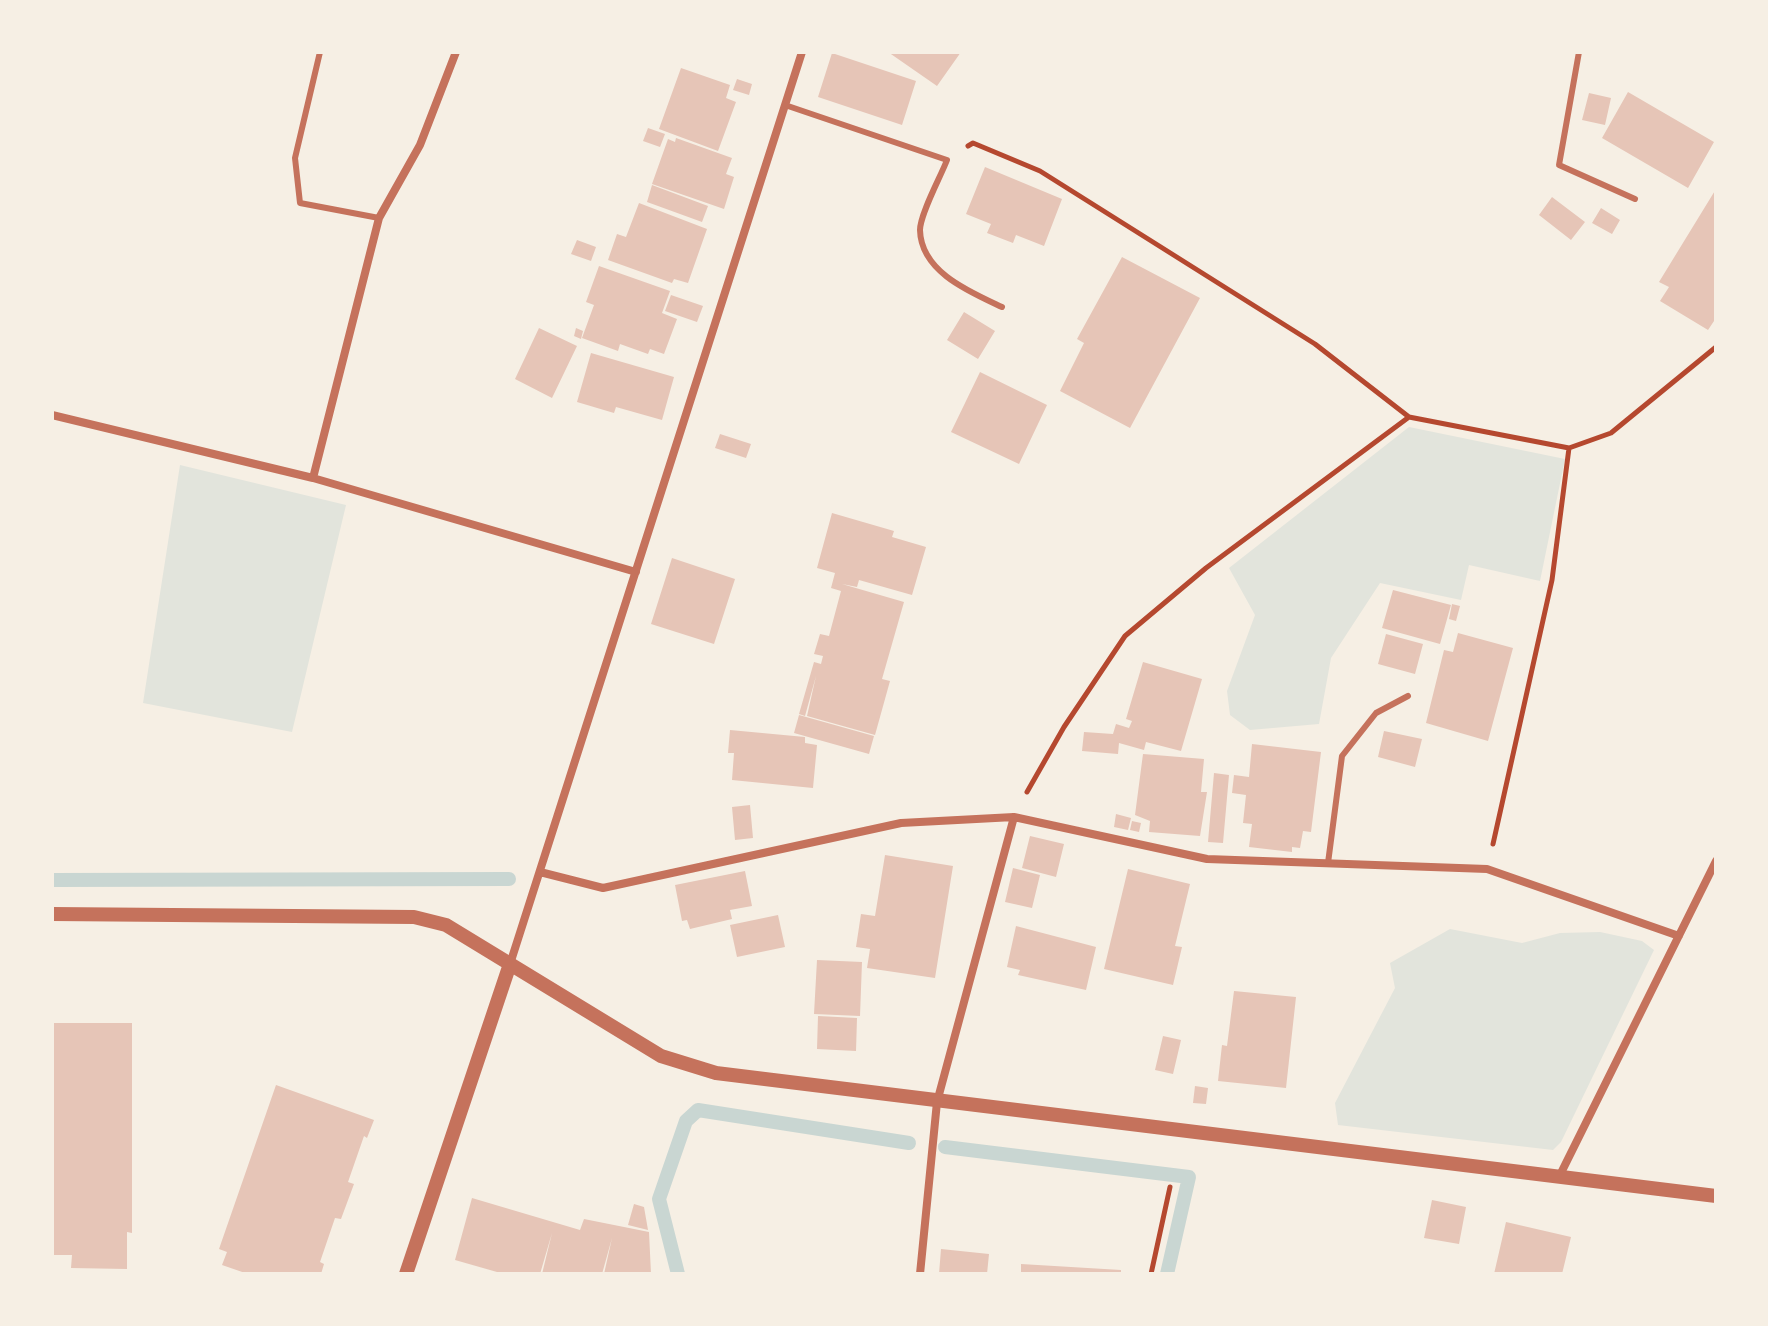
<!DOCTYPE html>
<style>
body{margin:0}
#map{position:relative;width:1768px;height:1326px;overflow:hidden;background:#f6efe4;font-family:Karla,sans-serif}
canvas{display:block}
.frame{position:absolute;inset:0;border:54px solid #f6efe4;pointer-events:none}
</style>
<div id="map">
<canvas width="1768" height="1326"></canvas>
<div class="frame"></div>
</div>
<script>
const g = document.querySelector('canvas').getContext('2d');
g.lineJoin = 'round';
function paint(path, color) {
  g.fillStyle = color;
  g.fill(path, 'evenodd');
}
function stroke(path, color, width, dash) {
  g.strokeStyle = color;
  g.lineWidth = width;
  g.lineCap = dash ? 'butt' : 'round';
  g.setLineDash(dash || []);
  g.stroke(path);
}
const green = new Path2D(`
 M1409,427L1565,459L1540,581L1469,565L1461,600L1380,583L1331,658L1319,724L1250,730L1230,715L1227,691L1255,615L1229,568Z
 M180,465L346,505L292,732L143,703Z
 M1450,929L1522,943L1560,933L1600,932L1642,941L1654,950L1561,1142L1553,1150L1338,1125L1335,1103L1395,988L1390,963Z`);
const stream = new Path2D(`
 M52,880L509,879
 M945,1147L1189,1177L1167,1274
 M678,1274L659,1199L686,1121L698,1110L909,1143`);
const building = new Path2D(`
 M888,52H961L937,86Z
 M832,53L916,81L902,125L818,97Z
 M681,68L730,85L726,98L736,102L718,151L659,129Z
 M737,79L752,84L749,95L733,90Z
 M1628,92L1714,142L1688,188L1602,138Z
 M1589,93L1611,98L1605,125L1582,120Z
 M648,128L665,134L660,147L643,141Z
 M676,138L732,158L726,174L734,177L724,209L652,184L668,139L675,142Z
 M985,167L1062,199L1044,246L1016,235L1013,243L987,233L991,224L966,214Z
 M652,185L708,206L702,222L647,202Z
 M1716,189V318L1708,330L1660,301L1669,287L1659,282Z
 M1552,197L1585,222L1571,240L1539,215Z
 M639,203L707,229L688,283L674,279L672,283L608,260L617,234L626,237Z
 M1601,208L1620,220L1612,234L1592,223Z
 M577,240L596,247L591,261L571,254Z
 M1122,257L1200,298L1130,428L1060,391L1084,343L1077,339Z
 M599,266L670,291L662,313L677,319L664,354L650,349L648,354L620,344L618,351L582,338L594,305L586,302Z
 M671,295L703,306L697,322L665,311Z
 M964,312L995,331L978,359L947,340Z
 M539,328L577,346L552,398L515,379Z
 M576,328L583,331L581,339L574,336Z
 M591,353L674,377L662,420L616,407L614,413L577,402Z
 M980,372L1047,405L1019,464L951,432Z
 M720,434L751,444L746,458L715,448Z
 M832,513L894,531L892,537L926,547L912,595L859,580L857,587L842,584L904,602L882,679L890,681L875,735L807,716L816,676L805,716L799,714L814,662L821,664L823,656L814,654L820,634L829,636L841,591L831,588L835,573L817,568Z
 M672,558L735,579L714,644L651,624Z
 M1393,590L1451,605L1440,644L1382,628Z
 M1452,604L1460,606L1456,621L1449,619Z
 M1458,633L1513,648L1488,741L1426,723L1444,650L1453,652Z
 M1386,634L1423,644L1415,674L1378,664Z
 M1143,662L1202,679L1181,751L1146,742L1144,750L1119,743L1118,754L1082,751L1084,732L1113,734L1116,724L1129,728L1132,721L1126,719Z
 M799,715L874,736L869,754L794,733Z
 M730,730L805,737V743L817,745L813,788L732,780L734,753H728Z
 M1384,731L1422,739L1415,767L1378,757Z
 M1252,744L1321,752L1311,832L1303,831L1300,848L1292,847V852L1249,847L1252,824L1243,823L1246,795L1232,793L1234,775L1249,777Z
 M1143,754L1204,759L1201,792H1207L1200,836L1149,832L1150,821L1135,815Z
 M1214,773L1229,775L1223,843L1208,842Z
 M750,805L753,838L735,840L732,807Z
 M1116,814L1131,818L1128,830L1114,827Z
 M1132,821L1141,823L1139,832L1130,830Z
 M1030,836L1064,844L1056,877L1022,868Z
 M885,855L953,866L935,978L867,968L870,949L856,947L861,914L875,916Z
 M1013,868L1040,875L1032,908L1005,902Z
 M1128,869L1190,884L1175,946L1182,947L1173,985L1104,969Z
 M745,871L752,906L730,910L732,919L690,929L687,920L682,921L675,885Z
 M778,915L785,947L737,957L730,925Z
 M1016,926L1096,947L1086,990L1018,975L1020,970L1007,967Z
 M817,960L862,962L860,1016L814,1014Z
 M1234,991L1296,997L1286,1088L1218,1081L1222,1045L1227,1046Z
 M818,1016L857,1018L856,1051L817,1049Z
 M52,1023H132V1233L127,1232V1269L71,1268L72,1255H52Z
 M1163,1036L1181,1040L1173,1074L1155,1070Z
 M276,1085L374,1120L367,1138L364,1136L348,1182L354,1184L341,1219L335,1218L320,1262L324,1264L321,1274H248L222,1265L227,1252L219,1249Z
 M1195,1086L1208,1088L1206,1104L1193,1103Z
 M472,1198L580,1230L584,1219L649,1232L651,1274H604L612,1238L602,1274H542L552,1233L540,1274H504L455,1260Z
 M1432,1200L1466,1207L1459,1244L1424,1238Z
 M634,1204L644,1207L648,1230L628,1225Z
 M1506,1222L1571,1237L1562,1274H1494Z
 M941,1249L989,1254L987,1274H939Z
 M1021,1264L1121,1270V1274H1021Z`);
const path = new Path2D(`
 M968,146L973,143L1040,171L1315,344L1409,417L1569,448L1611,433L1716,347
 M1027,792L1064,727L1125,636L1206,568L1409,417
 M1493,844L1552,580L1569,448
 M1151,1274L1170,1187`);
const service = new Path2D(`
 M320,52L295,158L300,203L379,218
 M1579,52L1559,165L1635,199
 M785,105L947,160C941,176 920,214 920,230C921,272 970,292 1002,307
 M1328,863L1342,756L1376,713L1408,696`);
const minor = new Path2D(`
 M52,415L313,478L636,572
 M313,478L379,218L420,145L456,52
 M540,872L603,888L901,823L1014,817L1207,859L1487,869L1679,936
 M510,964L802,52
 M1559,1177L1716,861
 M920,1274L937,1102L1014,817`);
const tertiary = new Path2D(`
 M52,914L414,917L446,925L661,1056L716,1073L1716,1196
 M406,1274L510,964`);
paint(green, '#e2e4dc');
stroke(stream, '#c9d6d2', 14);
paint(building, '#e6c5b7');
stroke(path, '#b5482f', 5);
stroke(service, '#c5725c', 6);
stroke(minor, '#c5725c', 8);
stroke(tertiary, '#c5725c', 14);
</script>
